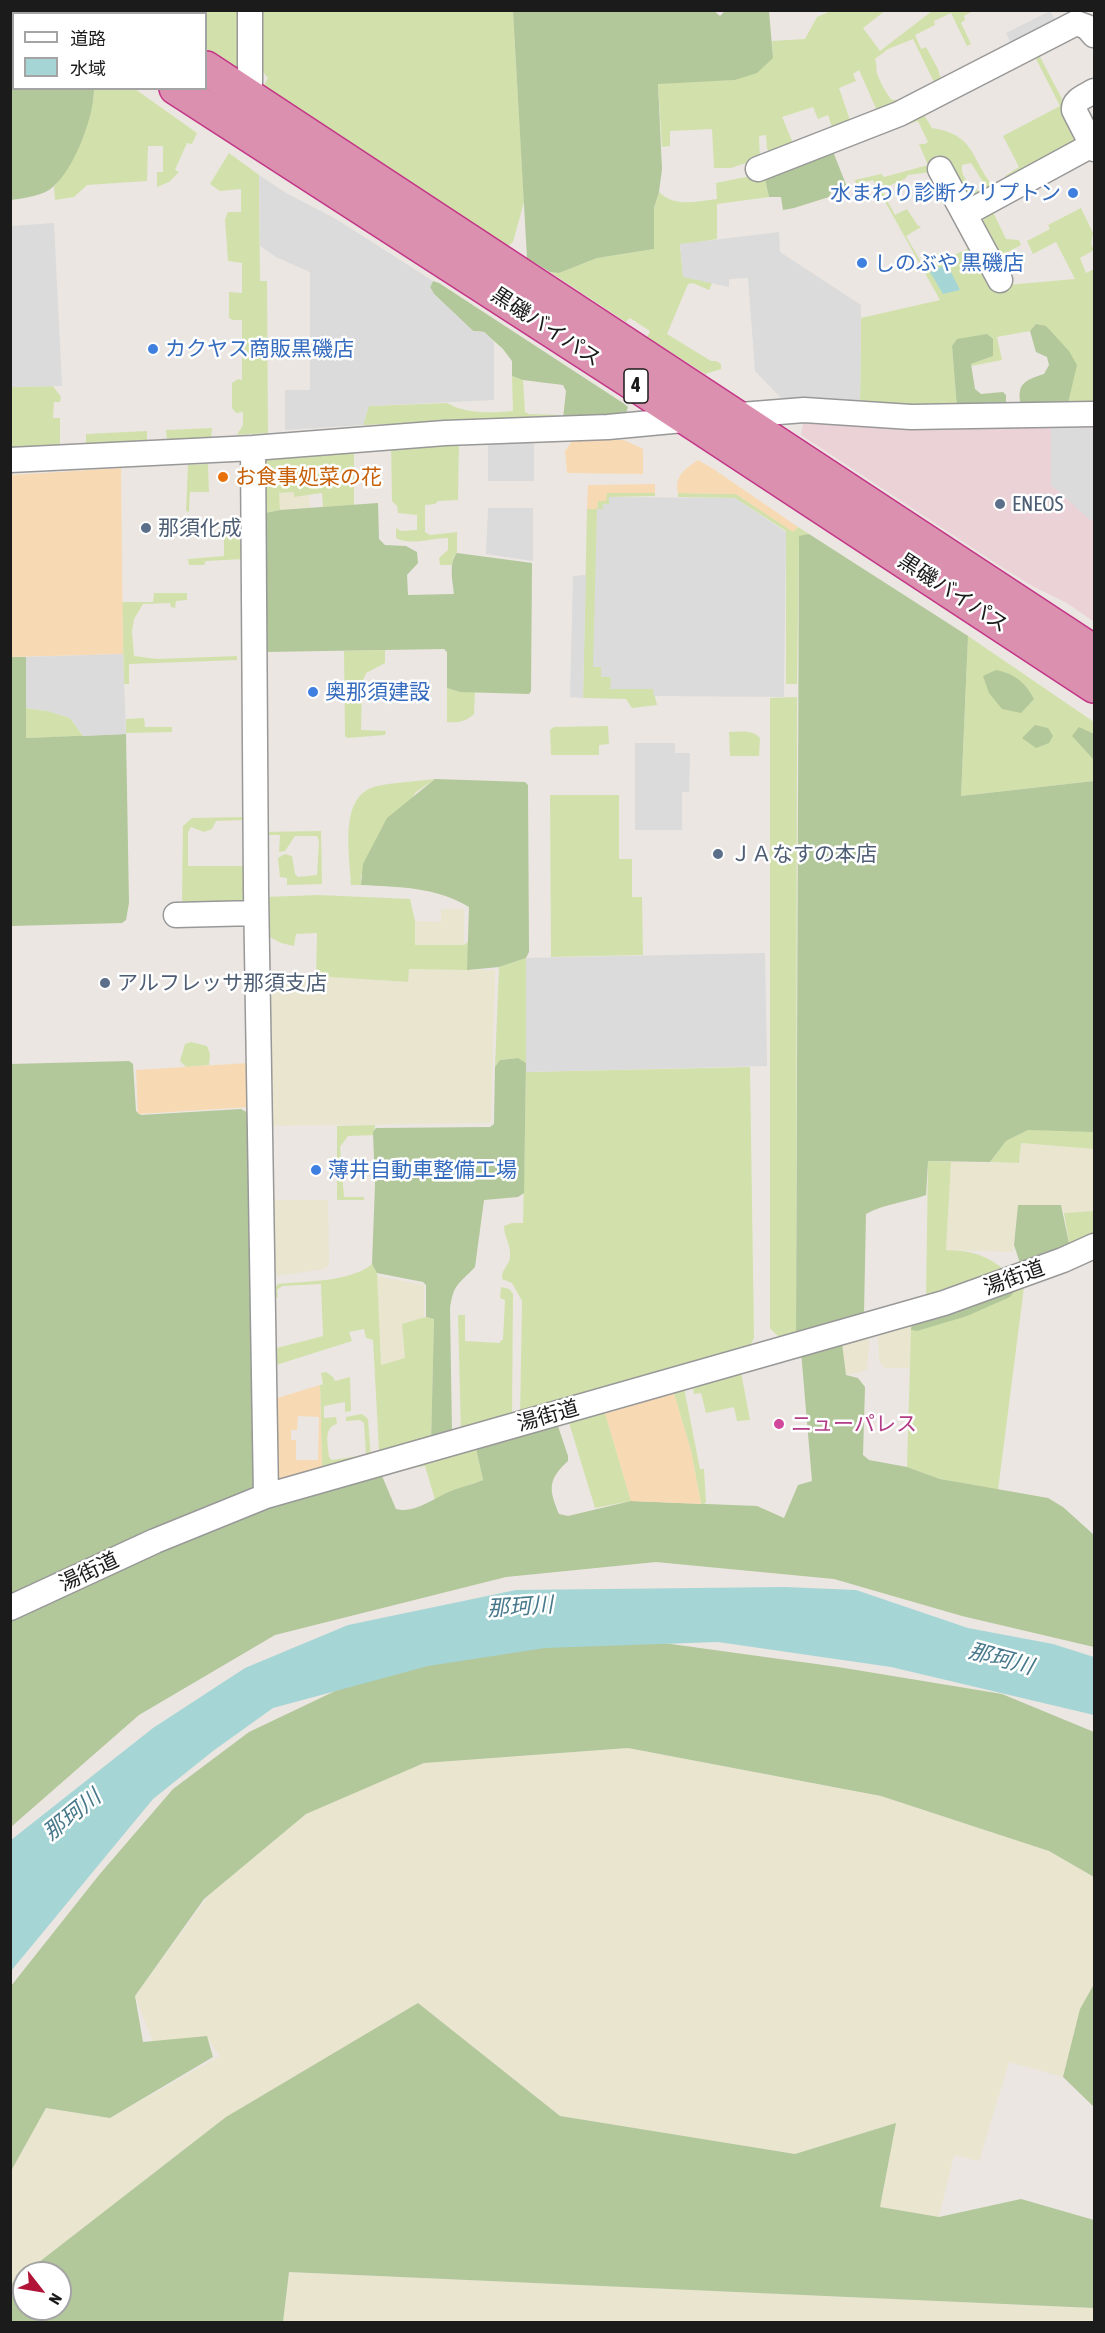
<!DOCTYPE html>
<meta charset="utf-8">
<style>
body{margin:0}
#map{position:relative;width:1105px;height:2333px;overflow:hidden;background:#ebe6e1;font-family:"Asap Condensed","Noto Sans JP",sans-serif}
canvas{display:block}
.frame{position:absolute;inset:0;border:12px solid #1b1b1b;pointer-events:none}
.legend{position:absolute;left:12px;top:12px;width:195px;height:78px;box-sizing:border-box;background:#fff;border:2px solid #a4a4a4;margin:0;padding:8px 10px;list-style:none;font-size:18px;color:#1b1b1b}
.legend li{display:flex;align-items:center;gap:12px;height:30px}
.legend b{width:30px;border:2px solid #a4a4a4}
.north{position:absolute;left:12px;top:2261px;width:60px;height:60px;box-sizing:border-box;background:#fff;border:2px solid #a4a4a4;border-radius:50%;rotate:121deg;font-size:16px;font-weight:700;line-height:24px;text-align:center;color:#1b1b1b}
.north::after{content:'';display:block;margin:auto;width:21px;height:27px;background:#b21438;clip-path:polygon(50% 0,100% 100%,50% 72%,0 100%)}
</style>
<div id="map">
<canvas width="1105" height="2333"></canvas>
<div class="frame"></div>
<ul class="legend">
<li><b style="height:8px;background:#fff"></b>道路</li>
<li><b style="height:16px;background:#a6d5d5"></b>水域</li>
</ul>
<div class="north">N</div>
</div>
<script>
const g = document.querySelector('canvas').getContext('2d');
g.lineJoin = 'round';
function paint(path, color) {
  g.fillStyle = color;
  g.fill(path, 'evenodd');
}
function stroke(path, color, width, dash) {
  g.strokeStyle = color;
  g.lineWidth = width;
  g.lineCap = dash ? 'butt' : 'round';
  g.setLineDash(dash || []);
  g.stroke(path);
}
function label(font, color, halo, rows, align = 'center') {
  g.font = font + ' "Asap Condensed","Noto Sans JP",sans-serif';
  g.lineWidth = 5;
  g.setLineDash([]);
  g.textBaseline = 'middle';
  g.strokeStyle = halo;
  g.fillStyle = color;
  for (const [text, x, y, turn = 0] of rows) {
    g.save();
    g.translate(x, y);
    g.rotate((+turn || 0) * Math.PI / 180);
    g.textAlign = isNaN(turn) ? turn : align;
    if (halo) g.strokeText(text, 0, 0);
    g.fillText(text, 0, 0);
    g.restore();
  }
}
const commercial = new Path2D(`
 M804,419L965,429L1094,426V622L1067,603L1034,587L1003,568L801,435Z`);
const farmland = new Path2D(`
 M294,492L295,497L309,496L310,508L280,510L278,493Z
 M441,909H464V945H415V921L441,922Z
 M409,969L495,970L491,1123L267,1126L265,972L407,982Z
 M1020,1143L1094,1149V1211L1064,1213L1060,1205H1018L1013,1252L946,1250L951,1162L1019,1163Z
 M270,1200H328L329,1265L324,1269L276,1276L273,1274Z
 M377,1276L424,1285V1318L402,1324L405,1358L381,1365Z
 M912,1318L910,1368H885L879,1361L878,1336L885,1334L887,1327Z
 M863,1334L869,1341L867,1370L846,1375L841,1339Z
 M628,1748L881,1796L1049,1851L1094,1877V1984L1080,2009L1063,2077L1009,2062L979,2161L954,2155L939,2217L880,2207L896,2123L795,2154L560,2116L418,2003L226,2117L11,2284V2171L46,2108L110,2118L220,2056L206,2036L153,2042L135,1996L209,1895L306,1814L424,1763Z
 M289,2272L1094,2308V2322H283Z`);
const grass = new Path2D(`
 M185,11H243L242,65L236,69L206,49V14H182Z
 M256,11H513L524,202L513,242L508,246L263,87L268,78L262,71Z
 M831,11H885L863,28L880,51L932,11H973L964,16L965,20L961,23L971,44L967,46L951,13L934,21L935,25L915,35L921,49L926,47L938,69L942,83L936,86L913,39L888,49L875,59C877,64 876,68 877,73C880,82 886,93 892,100H896L897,104L878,113L859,70L853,74L856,81L839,88L851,123L833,130L828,115L818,119L813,107L782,117L793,143L770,152L767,149L766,135L759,136L760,158L731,168H714L712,129L670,131V146L662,147L658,83L735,80L773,58L772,41L805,39L817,17Z
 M1037,51L1063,101L1094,83L1067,103L1078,139L990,193L971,163L962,165C960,181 975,186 984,197L977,201L965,198L945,161L928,165L931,172L908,175L905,179L881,189L895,215L907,209L918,226H920L921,227L906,236L925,269L973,246L995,286L1075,279L1056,242L1033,254L1027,241L1050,229L1048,225L1081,208L1093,233L1091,244L1094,250L1080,258L1086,273L1094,269V404L1065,405L1069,351L1036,324L1030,331L997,337L1002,360L971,366V364L993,356L952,346L957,408L860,403L861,318L940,300L873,180L856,184L855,180L881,174L884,177L928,165L919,144H925L928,142L918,121L888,131L922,112L932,128C976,135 970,158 993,186L1005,180V176L1019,167L1003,136L1060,106L1033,53Z
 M94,89H135L197,133L192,144L187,143L175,170L179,172L169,182L157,187V172H163V146H148L147,181L87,185L74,197L55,200L54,187L69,166L94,97Z
 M229,153L259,175L260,281H267L268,433L237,435L243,425V412L236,413L232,408V383L238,379L242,380V320H233L229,318V292L242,293V263L228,261L225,219L228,212H241V189L220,191L210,184Z
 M766,173L765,179L769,197L717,204V239L680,245L683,276L712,283L709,290L693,283L688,284L667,334L711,361H716L721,364V369L705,374L647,337L650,331L630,318L626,322L550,272L559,273L597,258L654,249V208L659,192C675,208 697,201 717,199L716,183Z
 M993,212L1006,239L1019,240L1021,245L998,257L981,227L985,216Z
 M512,376L523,380L525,412L529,414L558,415L557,418L363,425L368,406L447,403C465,414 492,413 513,411Z
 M53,386L61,397L60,402H54L53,418H60V449L11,453V387Z
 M212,428L211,440L167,441L166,430Z
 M147,431V442L86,447V434Z
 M459,440L458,500L438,501L435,504L425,505V532L430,535L457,532V553L453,558L452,565H440L439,558L448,550V538C432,538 410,546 396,538V528L401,531L417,530V515L398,513L397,506L392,501L391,445Z
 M354,449V505L323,507L322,493L294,497V492L279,493L280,510L261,514L262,456Z
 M208,464L209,492H190L189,512L186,511L188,465Z
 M606,493H655V496L609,497V504L603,509L594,667H601L611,677V689H653L657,705L632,708L626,699L583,698L587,509H597L598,501Z
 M678,493L736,494L793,531L798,527L809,534L799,537L797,684H786V531L735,498L678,497Z
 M224,537H245L244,559L206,561L204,565H189L188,559L224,556Z
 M154,593H187V600L176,601L175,608L171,607L170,603L143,604L134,619L132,631L134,656L157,659L237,656V660L129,664V684H124L122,602H153Z
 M968,636L1094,722V781L961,796Z
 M385,650V663L366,673L362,683L361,730L386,731L385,735L347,738L345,736L344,651Z
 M447,688L460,692H475L474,714C465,722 458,723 447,722Z
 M797,697L796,1341C784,1342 778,1337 770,1328V698Z
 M26,708L48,711L70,718L83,736L26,738Z
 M144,718L145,727H172V732L126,733V719Z
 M608,726L609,744L599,745V755H551L550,730L554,727Z
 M729,732C740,732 752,729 760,738L759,756H730Z
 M435,779L416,792L361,876V885H351C350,857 339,801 371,788C383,783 420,781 435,779Z
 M550,795H619V859H632V897H642L643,955L551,957Z
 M243,817L244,820L216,821L212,829L204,832L191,827L188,832V866H246L247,900L241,906L189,907L182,900L183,826L192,818Z
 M321,831L322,884L287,885V878L280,877L278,858L285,854L292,856L295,874L298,877L317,875L319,841L317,836H295L285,851L279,852L280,835H264V832Z
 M318,895L410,899L415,921V945H464L469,941L467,970L409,969L408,982L316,976L317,933L296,934L294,946L281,943L266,935V897Z
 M526,958V1063L517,1058L500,1060L495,1067L499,967Z
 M191,1042L207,1046L210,1054L209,1065L186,1067L180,1061L185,1044Z
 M750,1067L754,1338L747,1352L520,1419L522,1301L512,1283L502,1279C501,1269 510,1265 510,1256C511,1244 504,1237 504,1226L512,1223H523L526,1072Z
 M375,1125L374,1135L348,1136L340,1147L344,1197H364V1200H337V1126Z
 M1028,1130L1094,1131V1149L1021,1143L1019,1163L990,1162L1006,1141Z
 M928,1161L951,1162L946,1250C970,1251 981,1253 1001,1267L1002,1273L926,1300Z
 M1094,1211V1237L1070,1248L1064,1213Z
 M1094,1257L1024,1287L998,1490L940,1479L907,1467L911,1330L917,1331L1013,1283Z
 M372,1264L377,1273L381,1365L405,1358L402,1324L426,1317L434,1319L431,1443L383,1455L379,1450L373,1340L366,1338L364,1329L349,1332L352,1341L273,1366V1349L323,1336L321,1284L282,1286L277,1290L278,1297L274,1298V1288L278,1284C306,1281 351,1282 372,1264Z
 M501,1287L509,1289L513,1294L512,1421L461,1435L458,1315H465V1341L499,1343L503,1339L505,1300L500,1298Z
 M740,1367L750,1420L737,1421L734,1407L706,1413L701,1393L694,1394L692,1381Z
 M326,1372L333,1377L335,1381L350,1377L351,1411L345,1412V1402L324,1406V1418L336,1417L337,1424C323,1427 328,1445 329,1457L332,1460L366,1455L364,1423L360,1420L346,1421V1417L362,1414L368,1419L371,1459L322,1472L320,1385L323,1384L321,1373Z
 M683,1383L700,1469H704L706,1503L701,1504L691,1451L672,1387Z
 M603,1406L631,1501L595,1508L567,1416Z
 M476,1448L483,1480L446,1493L435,1500L425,1466L405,1469Z`);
const forest = new Path2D(`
 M10,11H23L28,13L14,14V88L94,89C94,116 75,167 54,186C44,196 24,198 11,200Z
 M714,11L720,16L725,11H769L773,58L757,73L735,80L658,84L662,169L659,192L654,208V249L597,258L559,273L550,272L527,258L513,11Z
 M832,149L847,187L832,190L829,197L794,208L783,210L781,197H769L765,179L766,173Z
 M433,281L439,283L623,403L628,407L626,413L593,419H563L566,391L563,385L523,380L512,376V361L503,349L484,332L473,331L434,294L430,287Z
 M1036,324L1046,326L1069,351L1077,365L1068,403L1021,405C1016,384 1025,380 1044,374L1049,365L1047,357L1036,352L1030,331Z
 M987,334L993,339V356L971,364L975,389L981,394L1003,392L1006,395V407L957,408L952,346L957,339Z
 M378,503L379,539L385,545L406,546L417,552L418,563L407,575L408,595L454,594C453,582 448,563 457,553L532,563L531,691L529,694L460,692L447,688V652L444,649L265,652L261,514L280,510Z
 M809,534L968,636L961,796L1094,781V1132L1028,1130L1006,1141L990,1162L928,1161L926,1195C906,1202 884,1204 866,1214L864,1313L861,1321L840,1327L846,1375L858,1378L865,1387L863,1455L869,1460L907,1467L940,1479L1048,1498L1063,1507L1094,1535V1647L962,1616L834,1579L656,1562L506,1577L275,1635L139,1715L11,1827L10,1064L129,1061L133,1064L136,1111L141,1115L241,1109L252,1115L263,1504L378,1471L382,1476L396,1509C412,1514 432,1500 446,1493C457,1488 471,1485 483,1480L476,1448L557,1423L568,1456V1461C547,1480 549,1490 559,1514L568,1516L631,1501L757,1506L784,1518L798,1485L812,1481L801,1351L796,1341L799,536Z
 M10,657H26V738L126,734L129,903L126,920L122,923L11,926Z
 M996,670C1015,674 1025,682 1034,699L1021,713L1002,709L989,693L983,676Z
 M1035,725L1048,728L1053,736L1049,743L1036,748L1022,738Z
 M1079,727L1094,734V760L1072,736Z
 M435,779L525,782L528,785L529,952L526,958L499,967L467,970L469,907C437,887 399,887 361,885L363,864L387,818Z
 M518,1058L526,1063L524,1193L518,1197L484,1200L475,1267C459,1284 453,1284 450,1309L452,1433L431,1443L434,1319L426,1317V1285L423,1282L377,1273L372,1264L375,1185L373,1132L376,1128L490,1127L494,1124L495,1067L500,1060Z
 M1018,1205H1061L1070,1248L1022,1269L1014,1245Z
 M1013,1283L1014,1292L1010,1297L967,1316L917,1331L911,1330L912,1318Z
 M627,1638L838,1667L1002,1694L1094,1732V1877L1049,1851L881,1796L628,1748L424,1763L306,1814L204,1899L135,1996L143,2042L207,2036L213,2057L110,2118L46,2108L11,2171V1986L99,1875L173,1789L249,1732L373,1673L432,1650Z
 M1094,1984V2107L1063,2077L1080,2009Z
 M418,2003L560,2116L795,2154L896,2123L880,2207L939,2217L1021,2199L1094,2220V2308L289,2272L283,2322H11V2284L24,2273V2309H60V2273H25L226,2117Z`);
const sand = new Path2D(`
 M573,440H624L643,449V474L567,473L565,451Z
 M698,460L712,468L798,527L793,532L736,494L678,493C674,476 685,469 698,460Z
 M121,468L123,654L11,657V475Z
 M655,484V493H607L606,501H598L597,509H587L588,485Z
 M248,1063L250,1107L138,1114L136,1070Z
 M320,1385L322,1472L279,1483L273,1480L274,1399ZM298,1416L319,1417L318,1460H296V1440H291V1430H297Z
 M672,1387L691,1451L701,1504L631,1501L603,1406Z`);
const parking = new Path2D(`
 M1050,11L1057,23L1012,46L1006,33Z
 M259,175L286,193L336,219L433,281L430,287L434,294L473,331L484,332L494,342V400L369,406L363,425L285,430V390H310V272L276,257L260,246Z
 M54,223L62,386L11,387V226Z
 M779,232L780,252L861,305L860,403L791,401L780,397L755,371L748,278L729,279V287L683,277L680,244Z
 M1051,428H1094V520H1090L1051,485Z
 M488,441H534V481H488Z
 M609,497L735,498L786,532L784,697L656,696H654L653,689H610L611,677H601V667H593L597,509H603V504H609Z
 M488,508H533V561L486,554Z
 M586,575L583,698L570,697L573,576Z
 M123,654L126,734L83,736L70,718L48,711L26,708V657Z
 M635,743H675V753H690L689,792H682V830H635Z
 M765,953L767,1066L526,1072V958Z`);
const water = new Path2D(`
 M947,264L960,290L943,294L930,272Z
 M785,1587L856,1590L968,1628L1053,1644L1094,1657V1715L891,1667L718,1642L545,1648L428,1666L273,1708L213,1751L153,1799L11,1971V1840L153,1728L245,1668L348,1625L516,1590Z`);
const minor = new Path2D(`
 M1094,91C1086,96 1073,100 1074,110L1094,149
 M244,93L250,84V10
 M758,169L899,114L1076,23L1087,27L1094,35
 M940,169L1000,280
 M965,214L1092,145
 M728,416L804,410L911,417L1094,414
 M253,448L256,890L266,1496
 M10,460L253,448L445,433L608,427L694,419
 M176,915L256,913
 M10,1608L155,1541L266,1496L944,1303L1063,1260L1094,1246`);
const highway = new Path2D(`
 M62,10L66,14
 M117,10L122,14
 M206,68L1094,652
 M176,88L642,389L1094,686`);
const markers = [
 [1073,193,6,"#3f7fe0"],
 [862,263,6,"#3f7fe0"],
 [153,349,6,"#3f7fe0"],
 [223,477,6,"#e8710a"],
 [1000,504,6,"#5c6f8a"],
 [146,528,6,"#5c6f8a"],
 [313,692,6,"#3f7fe0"],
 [718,854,6,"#5c6f8a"],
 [105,983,6,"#5c6f8a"],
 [316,1170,6,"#3f7fe0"],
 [779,1424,6,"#d1479c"]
];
const shields = [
 [636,386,24]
];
const shieldNames = [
 ["4",636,386]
];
const shopNames = [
 ["水まわり診断クリプトン",1061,193,"right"],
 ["しのぶや 黒磯店",874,263],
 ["カクヤス商販黒磯店",165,349],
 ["奥那須建設",325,692],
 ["薄井自動車整備工場",328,1170]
];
const streetNames = [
 ["黒磯バイパス",546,327,33],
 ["黒磯バイパス",953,593,33],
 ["湯街道",1014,1278,-20],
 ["湯街道",548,1416,-16],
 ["湯街道",89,1572,-25]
];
const foodNames = [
 ["お食事処菜の花",235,477]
];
const serviceNames = [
 ["ENEOS",1012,504],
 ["那須化成",158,528],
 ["ＪＡなすの本店",730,854],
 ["アルフレッサ那須支店",117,983]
];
const hotelNames = [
 ["ニューパレス",791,1424]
];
const waterNames = [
 ["那珂川",520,1607,-4],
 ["那珂川",1001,1659,15],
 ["那珂川",72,1815,-39]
];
paint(commercial, '#ebd2d7');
paint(farmland, '#e9e5ce');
paint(grass, '#d2e1ab');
paint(forest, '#b2c79a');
paint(sand, '#f7dab4');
paint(parking, '#dbdbdb');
paint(water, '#a6d5d5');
stroke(minor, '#989898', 27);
stroke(highway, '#c33586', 36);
stroke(minor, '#fff', 24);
stroke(highway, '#dc90b0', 33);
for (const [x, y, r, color] of markers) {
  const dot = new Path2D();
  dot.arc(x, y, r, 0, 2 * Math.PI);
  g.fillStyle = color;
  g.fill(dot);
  stroke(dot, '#fff', 2);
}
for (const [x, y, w] of shields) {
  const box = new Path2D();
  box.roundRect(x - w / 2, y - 17, w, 34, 4.5);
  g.fillStyle = '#fff';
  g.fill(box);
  stroke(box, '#1b1b1b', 1.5);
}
label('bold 20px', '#1b1b1b', null, shieldNames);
label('21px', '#366cbe', '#fff', shopNames, 'left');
label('21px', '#1b1b1b', '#fff', streetNames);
label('21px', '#c56008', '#fff', foodNames, 'left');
label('21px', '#4e5e75', '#fff', serviceNames, 'left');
label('21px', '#b23c85', '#fff', hotelNames, 'left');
label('italic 22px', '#48798b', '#fff', waterNames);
</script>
